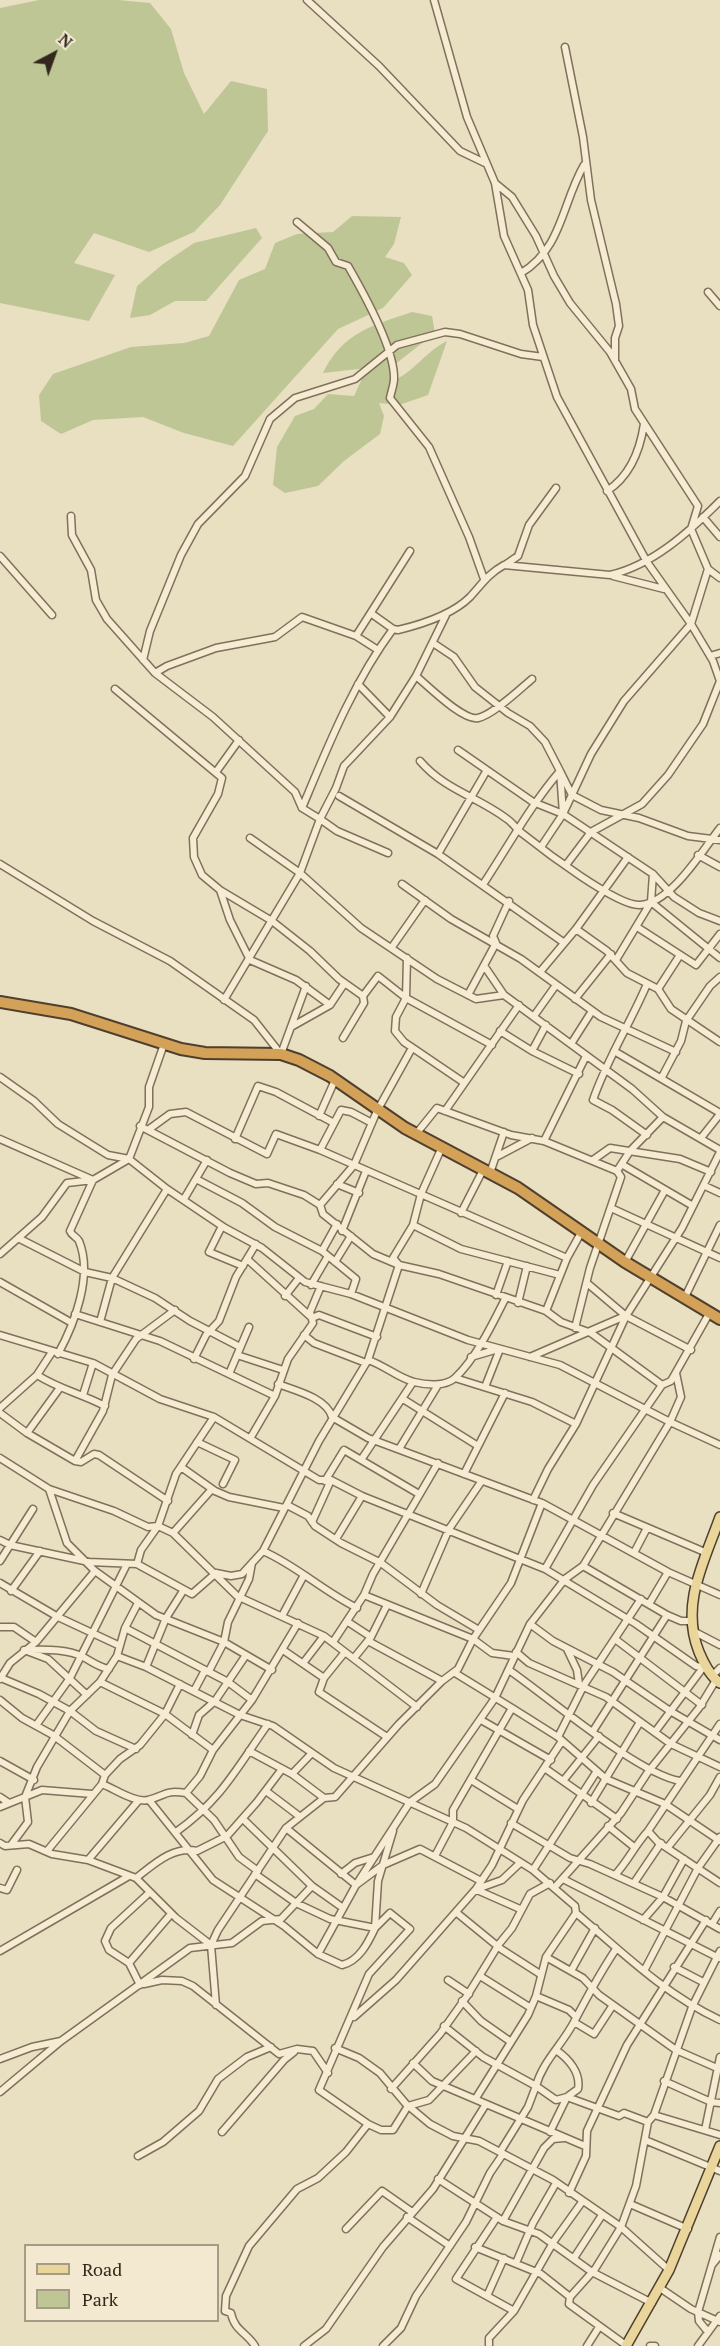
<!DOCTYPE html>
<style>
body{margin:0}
#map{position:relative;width:720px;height:2346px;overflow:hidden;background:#e9dfc1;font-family:"PT Serif",serif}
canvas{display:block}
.legend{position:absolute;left:24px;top:2244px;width:195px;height:78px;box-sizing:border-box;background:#f2e9d0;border:2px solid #a59c88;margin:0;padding:8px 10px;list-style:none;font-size:18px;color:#32281d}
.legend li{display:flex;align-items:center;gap:12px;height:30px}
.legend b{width:30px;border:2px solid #a59c88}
.north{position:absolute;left:24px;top:24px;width:60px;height:60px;-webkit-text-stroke:4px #f2e9d0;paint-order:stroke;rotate:41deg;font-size:16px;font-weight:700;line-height:24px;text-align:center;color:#32281d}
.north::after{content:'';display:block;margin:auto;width:21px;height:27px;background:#32281d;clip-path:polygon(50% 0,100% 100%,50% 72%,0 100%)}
</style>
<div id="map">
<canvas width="720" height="2346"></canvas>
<ul class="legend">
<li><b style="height:8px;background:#ead59b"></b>Road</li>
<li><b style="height:16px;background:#bec696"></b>Park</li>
</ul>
<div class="north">N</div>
</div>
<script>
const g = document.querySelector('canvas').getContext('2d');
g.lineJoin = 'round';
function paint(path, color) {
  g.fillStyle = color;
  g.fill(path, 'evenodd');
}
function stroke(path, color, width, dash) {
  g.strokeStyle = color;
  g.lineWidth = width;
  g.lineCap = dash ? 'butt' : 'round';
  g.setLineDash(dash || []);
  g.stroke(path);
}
const green = new Path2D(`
 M39,0H118L150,3L171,29L184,73L204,114L231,81L267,89L268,131L220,205L194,232L149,252L94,233L74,263L115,275L89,321L0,303V8Z
 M352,216L401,217L394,244L385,257L404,263L412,275L383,308L338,329L233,446L184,433L143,417L93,420L61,434L41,421L39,395L53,374L131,347L184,343L209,336L239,280L265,269L275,243L297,234L333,232Z
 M256,228L262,238L206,301H175L150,315L130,318L137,286L163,264L194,243Z
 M412,312L432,316L435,333L394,365L393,381C414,372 426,351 447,341L428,395L399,405L379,403L384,416L380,434L344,461L318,486L285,493L273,485L277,447L295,416L314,409L328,394L354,396L367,368L323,373C342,333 373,325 412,312Z`);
const street = new Path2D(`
 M307,0L379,66L460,151L485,163
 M434,0L467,117L495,183L504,236L528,290L533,325L557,397L647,562L691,624L713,661L720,681
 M565,47L583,137L591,200L616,304L619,326L615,338V361
 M495,183L512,197L536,236L554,276L570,303L610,352L631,389L635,409L698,506L691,529L708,569L691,624L624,701L591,754L563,814L541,847
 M297,222L328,248L336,262L348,266C363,292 395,350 394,379C394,385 391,392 390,398L429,447L469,537L484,579
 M521,273C562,249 562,203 584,165
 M708,292L720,306
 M607,491C630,476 640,451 644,424
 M71,516L72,535L91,570L96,600L107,619L155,673L213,717L295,792L302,808L320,819L300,873L224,1000
 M703,517L720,537
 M0,556L52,615
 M505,565L518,556L529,525L556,488
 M708,569L720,578
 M613,576L664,589
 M372,614L393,629L398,630C423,624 452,615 470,597C482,584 488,574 504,565L610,575C653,565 689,532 720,501
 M356,636L410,551
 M433,643L454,657L475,687L508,713L530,726L545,742L560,771L563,814L653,874L674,897L699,913L720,921
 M710,656L720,653
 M143,660L150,631L181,555L198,524L245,476L270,419L295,398L355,379L397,345L445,332L460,334L521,354L543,357
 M155,673L167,666L216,648L275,637L302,617L356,636L378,650
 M416,676L446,615
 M358,684L390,717
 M115,689L222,778L218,794L193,838L194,857L202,875L220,890L272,921L310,951L339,979L363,996
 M458,750L533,802L563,814
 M420,761C446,791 477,796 507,819C513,823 517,830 523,834C543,850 618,907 640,905C671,903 702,851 720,828
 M216,772L239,740
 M339,796L438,854L563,942
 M302,808C328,746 353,683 393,629
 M250,838L300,873L361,928L437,979L476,999L504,995
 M388,853L337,831L320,819L336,788L344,766L390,717L416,676C428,686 463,721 478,718C493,715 520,689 532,679
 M438,854L487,770
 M698,855L720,867
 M0,864L93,921L170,961L254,1020L280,1053
 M566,865L591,832L642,804L668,775L703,724L720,681
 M484,883C509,845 530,806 560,771L572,795L601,810L639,818L688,836L720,840
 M402,884L451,919L521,959L601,1017L676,1052
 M220,890L230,920L250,960L296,980L330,1005
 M651,902L720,958
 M637,927L696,965L720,934
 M576,929L607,951L627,973L658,989L671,1009L720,1042
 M392,947L425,900
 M407,958L406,998L396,1017L395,1031L404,1042L463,1082
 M616,960L651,902L653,874
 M485,967L504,995L632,1089L663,1117L720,1150
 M540,972L576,929L628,857
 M658,989L680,955
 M468,995L496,943L493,936L509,901
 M575,999L611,954
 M534,1016L556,985
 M291,1027L330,1005L344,984
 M500,1031L532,1051L579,1074
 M343,1038L364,1003L363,996L378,976L406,998L492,1045
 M571,1044L592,1011
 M532,1051L546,1025
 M614,1051L720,1113
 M281,1054L306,986
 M0,1077L34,1101L58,1124L108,1155L129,1159L167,1189L225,1228L262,1248L305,1282L351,1294L468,1340L560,1365L670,1422L681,1397L676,1373
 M662,1077L681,1041L686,1021L710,986L720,977
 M445,1111L519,1005
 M319,1116L335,1080
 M140,1126L230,1173L256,1184L268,1183L304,1195L320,1205L323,1214L373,1254L399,1265L439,1274L546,1311L561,1322L591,1333L662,1385
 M148,1130L170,1114L186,1112L267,1154L276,1134L320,1150L341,1110L351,1112L372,1123
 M416,1134L437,1108L511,1135L544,1141L617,1171L630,1151L663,1117
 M647,1135L612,1110L593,1100C607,1059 630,1024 647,984
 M701,1138L720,1114
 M0,1139L93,1180L70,1231C72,1236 77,1237 79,1241C93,1275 75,1323 58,1354
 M235,1139L258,1086L276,1092L334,1123
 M544,1141L586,1056
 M320,1150L567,1258
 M498,1156L532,1138
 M593,1160L610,1148L680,1159L711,1172
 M623,1165L693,1206
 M490,1173L504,1132
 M196,1179L242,1203L275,1227L322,1251L356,1279L351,1294
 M337,1184L359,1193
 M705,1186L720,1193
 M184,1199L207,1160
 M320,1205L354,1165L377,1111L412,1048
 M611,1208L720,1258
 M461,1213L483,1170
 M413,1225L461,1249L560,1275
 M222,1226L209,1252L243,1266
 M342,1231L366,1171
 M18,1238L85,1272L112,1278L155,1298L190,1321L240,1347
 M322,1251L337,1224
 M0,1254L42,1217L67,1183L93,1180L129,1159L149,1107V1087L164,1044
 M247,1259L312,1318
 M335,1262L351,1236
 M625,1262L665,1190
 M0,1282L72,1323
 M587,1283L626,1316L691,1350
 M311,1285L328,1256
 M496,1295L508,1261
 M285,1296L299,1278
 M685,1297L720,1225
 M518,1303L527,1266
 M546,1311L567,1258L582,1231
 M75,1314L160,1341L275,1396
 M312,1318L319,1315L377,1337
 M100,1322L112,1278L167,1189
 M575,1328L590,1268L621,1177L617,1171
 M0,1335L93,1363L160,1399L214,1417L319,1480H331L362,1496L545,1569L636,1624L696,1666L706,1668
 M304,1335L314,1343L366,1363
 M237,1355L283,1370
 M471,1357L498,1349
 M530,1357L625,1316
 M194,1359L206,1335L219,1321L236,1277L256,1244
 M368,1360C384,1365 398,1378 414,1382C426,1385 445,1387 455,1378C476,1358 492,1325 505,1299
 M229,1374L249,1327
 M37,1375C61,1390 80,1393 105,1406
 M455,1378L532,1402L576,1424
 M278,1384C294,1390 327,1398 332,1417L368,1438L542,1503L668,1572L720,1595
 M485,1387L500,1349
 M83,1395L93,1363
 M403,1399L478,1446
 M0,1408L37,1375L52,1352
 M0,1413L27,1433L75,1461L81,1462L94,1454L99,1455L168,1501
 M27,1433L59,1389
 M251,1437L275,1396L288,1359L313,1323L310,1312L321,1286
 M197,1442L235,1460L223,1484
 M399,1449L438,1385
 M0,1458L49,1489L114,1511L148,1527L158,1526L173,1533L237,1596L324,1636L417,1707
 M361,1460L413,1382
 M75,1461L103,1411L112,1375L136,1339L175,1310
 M181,1467L215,1491L229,1497L284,1508
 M464,1474L505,1393
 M325,1481L344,1450L419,1494
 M49,1489L67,1543L95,1571L156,1615L224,1642L272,1670
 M533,1500L548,1469L576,1424L626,1316L682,1228L720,1152
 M287,1505L308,1516L315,1526L341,1543L381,1563L437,1605L479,1630
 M613,1513L707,1553
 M312,1522L331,1480
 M173,1533L212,1489
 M336,1539L362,1496
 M0,1540L10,1545L89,1562L137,1564L192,1594L216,1573
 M263,1551C297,1566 323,1591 357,1608
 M634,1553L647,1528
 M0,1561L33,1509
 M137,1564L141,1550L158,1526L176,1474L214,1417
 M583,1566L667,1615L681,1621H691
 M545,1569L593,1485L662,1385L671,1381L710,1312
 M216,1573L231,1576L242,1574L263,1551L319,1441L368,1360L399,1265L393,1258L413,1225L421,1194L442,1147
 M0,1583L58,1617L118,1645
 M11,1591L40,1551
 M421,1594L449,1529L481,1482
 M364,1595L473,1639L492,1653L514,1656
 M649,1604L668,1572
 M282,1616L304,1575
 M348,1622L371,1637
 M530,1624L553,1641L613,1672L670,1711L720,1740
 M0,1627H14L36,1642
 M125,1628L228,1682L252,1700
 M693,1631L720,1645
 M615,1639L702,1705
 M368,1641L442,1681
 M333,1642L364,1595L373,1574L438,1463
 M567,1649L577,1670L579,1684
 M24,1650C42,1650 66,1648 83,1657C93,1662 98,1667 109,1669
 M283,1650L324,1678
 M27,1651L48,1659L87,1695
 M345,1652L324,1678L319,1692L387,1737
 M516,1652L529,1663L606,1697L671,1744L720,1767
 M117,1656L146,1667L240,1715L273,1726L334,1768L466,1828L533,1870L575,1906L576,1913C622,1952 664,1994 720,2020
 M354,1658L371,1637L387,1605
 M304,1662L324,1636
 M146,1667L166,1618L183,1591
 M509,1670C548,1697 638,1774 680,1781
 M712,1676L720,1668
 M1,1678L39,1694L70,1711L96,1731L136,1749
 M0,1679L10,1663L36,1642L95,1571
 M100,1682L165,1714L180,1684
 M194,1691L204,1672L209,1671L224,1642L228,1622L249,1579L252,1563
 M0,1700L22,1718L53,1735L105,1775L102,1784L47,1851
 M512,1708L558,1737L606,1779L665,1804L720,1841
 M481,1720L551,1760
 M37,1724L70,1678L127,1564
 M593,1731L667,1615
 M655,1732L702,1669
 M192,1735L199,1715L215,1701L246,1655
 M558,1737L584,1685L641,1599
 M249,1751L292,1774L324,1798
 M0,1761L34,1780
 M546,1769L617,1819
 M292,1774L311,1754
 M105,1775L120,1759L140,1745L165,1714L213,1750
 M471,1780L518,1809
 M563,1781L599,1736
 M102,1784C115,1789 135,1803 148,1800C167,1795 164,1790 186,1793L200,1776L213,1750L252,1700L298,1623
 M266,1791L299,1816
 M186,1793L214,1820L239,1857L258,1871
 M0,1797L9,1803
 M139,1800L88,1860L136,1878C153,1865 174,1845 197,1851L227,1836L257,1802L282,1769
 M149,1800L213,1880L284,1926L318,1954L342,1965C359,1961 368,1943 375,1928L330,1919L296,1903L255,1874
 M591,1803L640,1722
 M0,1807L42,1790L92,1794
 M243,1819L312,1886L343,1908
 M511,1823L570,1858L590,1864L663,1897L720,1929
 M608,1826L634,1847
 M286,1828L356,1885L383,1865L420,1849L481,1881
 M648,1831L658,1842L720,1883
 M176,1832C222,1799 236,1769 268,1724
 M0,1843L5,1846L29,1844L52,1854L88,1860
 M11,1845L28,1822L25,1797L37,1767L70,1711L100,1682L117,1656L125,1628L138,1603
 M668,1847L710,1795L720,1777
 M435,1856L453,1822V1810L512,1708L455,1673
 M533,1870L597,1771
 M341,1874L355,1863L374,1857
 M615,1875C628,1861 635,1845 648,1831L720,1724
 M136,1878L176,1918L211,1945
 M563,1879L719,1958
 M634,1883L661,1843
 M555,1887L621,1813L648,1772L699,1708L716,1680
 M0,1888L7,1890L17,1870
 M477,1889L502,1880L520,1863
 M477,1890L520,1909
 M457,1913L501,1949L540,1974
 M643,1920L663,1897L684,1859
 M712,1924L720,1911
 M616,1949C600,1973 587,1997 574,2022C562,2045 543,2061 536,2086L556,2100L567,2097L619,2116L624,2113L648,2122
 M0,1951L129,1876
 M318,1954L356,1885L410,1802L435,1784L495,1698L530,1624L565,1579L583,1566L670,1422L720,1445
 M546,1957L583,1978L599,1995L676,2050L717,2068
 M129,1963L171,1914
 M674,1967L703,1982
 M571,1971L595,1928
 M644,1971L698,1868L720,1837
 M480,1976L531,2008
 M448,1980L469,1994
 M144,1984L162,1980L182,1981L193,1986L279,2054L297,2049L313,2051L328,2073
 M140,1985L129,1963L109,1950L105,1941L111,1928L149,1893
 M536,1996L569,2010L576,2017
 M462,2001L481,2021L511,2042
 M216,2005L211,1945L218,1930L286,1828L324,1798L335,1797L399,1724L442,1681L458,1669L473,1639L511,1583L542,1503
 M354,2017L396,1980L476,1889L492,1865L523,1800L562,1741
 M574,2022L594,2034L613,2005
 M444,2026L483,2057L536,2086L528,2107L500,2152
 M335,2048L359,2058L380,2073L406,2104L430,2124L453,2136L479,2141L553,2180L621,2227L669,2270
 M0,2059L32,2047L61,2041L190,1948L232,1943L262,1921L281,1919L312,1886
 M413,2063L432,2081L585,2146
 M664,2081L711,2102L720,2103
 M391,2089L440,2034L467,1996L499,1944L512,1928L530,1894L550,1883
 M0,2092L61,2041
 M476,2098L528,2015L536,1996L546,1957L576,1913
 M654,2115L720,2135
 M368,2124L319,2090L369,1974L410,1929L390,1913L375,1928L378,1881L393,1831
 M705,2130L720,2057
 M222,2132L284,2060L294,2052
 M550,2132L567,2097L578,2089C581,2073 569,2059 556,2050
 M645,2140L720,2171
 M138,2156L163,2142L199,2111L218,2079L247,2057L271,2047
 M438,2179L503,2221L539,2234L592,2272L652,2303
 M569,2193L586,2156L587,2131L627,2045L706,1920
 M630,2204L688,2229
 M407,2217L450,2246
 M497,2217L456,2279L514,2311
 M503,2221L544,2148L553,2139L564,2138
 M346,2229L382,2191L412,2212
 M475,2247L541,2274L570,2297L569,2304L627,2346
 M574,2258L602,2215
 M516,2263L533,2223L556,2183
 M712,2265L720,2255
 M660,2288L691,2309L720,2322
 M487,2296L504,2258
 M570,2297L595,2269L621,2227L636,2186L648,2122L654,2115L692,2007L720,1951
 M708,2332L699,2321L698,2312L720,2237
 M255,2346C247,2333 234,2330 231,2313L225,2311L226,2296L249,2246L297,2189L318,2178L346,2152L368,2124L381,2130H393L408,2106L429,2100L476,2051
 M304,2346L326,2329L383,2247L433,2189L486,2104
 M383,2346L401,2328L416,2296L466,2222L490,2173L503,2154
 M489,2346V2338L514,2311L554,2241L582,2202
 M587,2346L599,2327
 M650,2346H655
 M698,2346L720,2316`);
const primary = new Path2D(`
 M720,1517C704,1562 680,1605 699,1652C704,1664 710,1676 720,1683
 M626,2346L669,2270L720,2146`);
const highway = new Path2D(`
 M0,1002L71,1014L181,1049L205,1053L281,1054L299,1060L330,1076L405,1128L518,1188L625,1262L720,1319`);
paint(green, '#bec696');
stroke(street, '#81705a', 9);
stroke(primary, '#4f3f2e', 12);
stroke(highway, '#4f3f2e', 14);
stroke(street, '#f5ecd3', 6);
stroke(primary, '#ead59b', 9);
stroke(highway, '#d3a258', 10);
</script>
